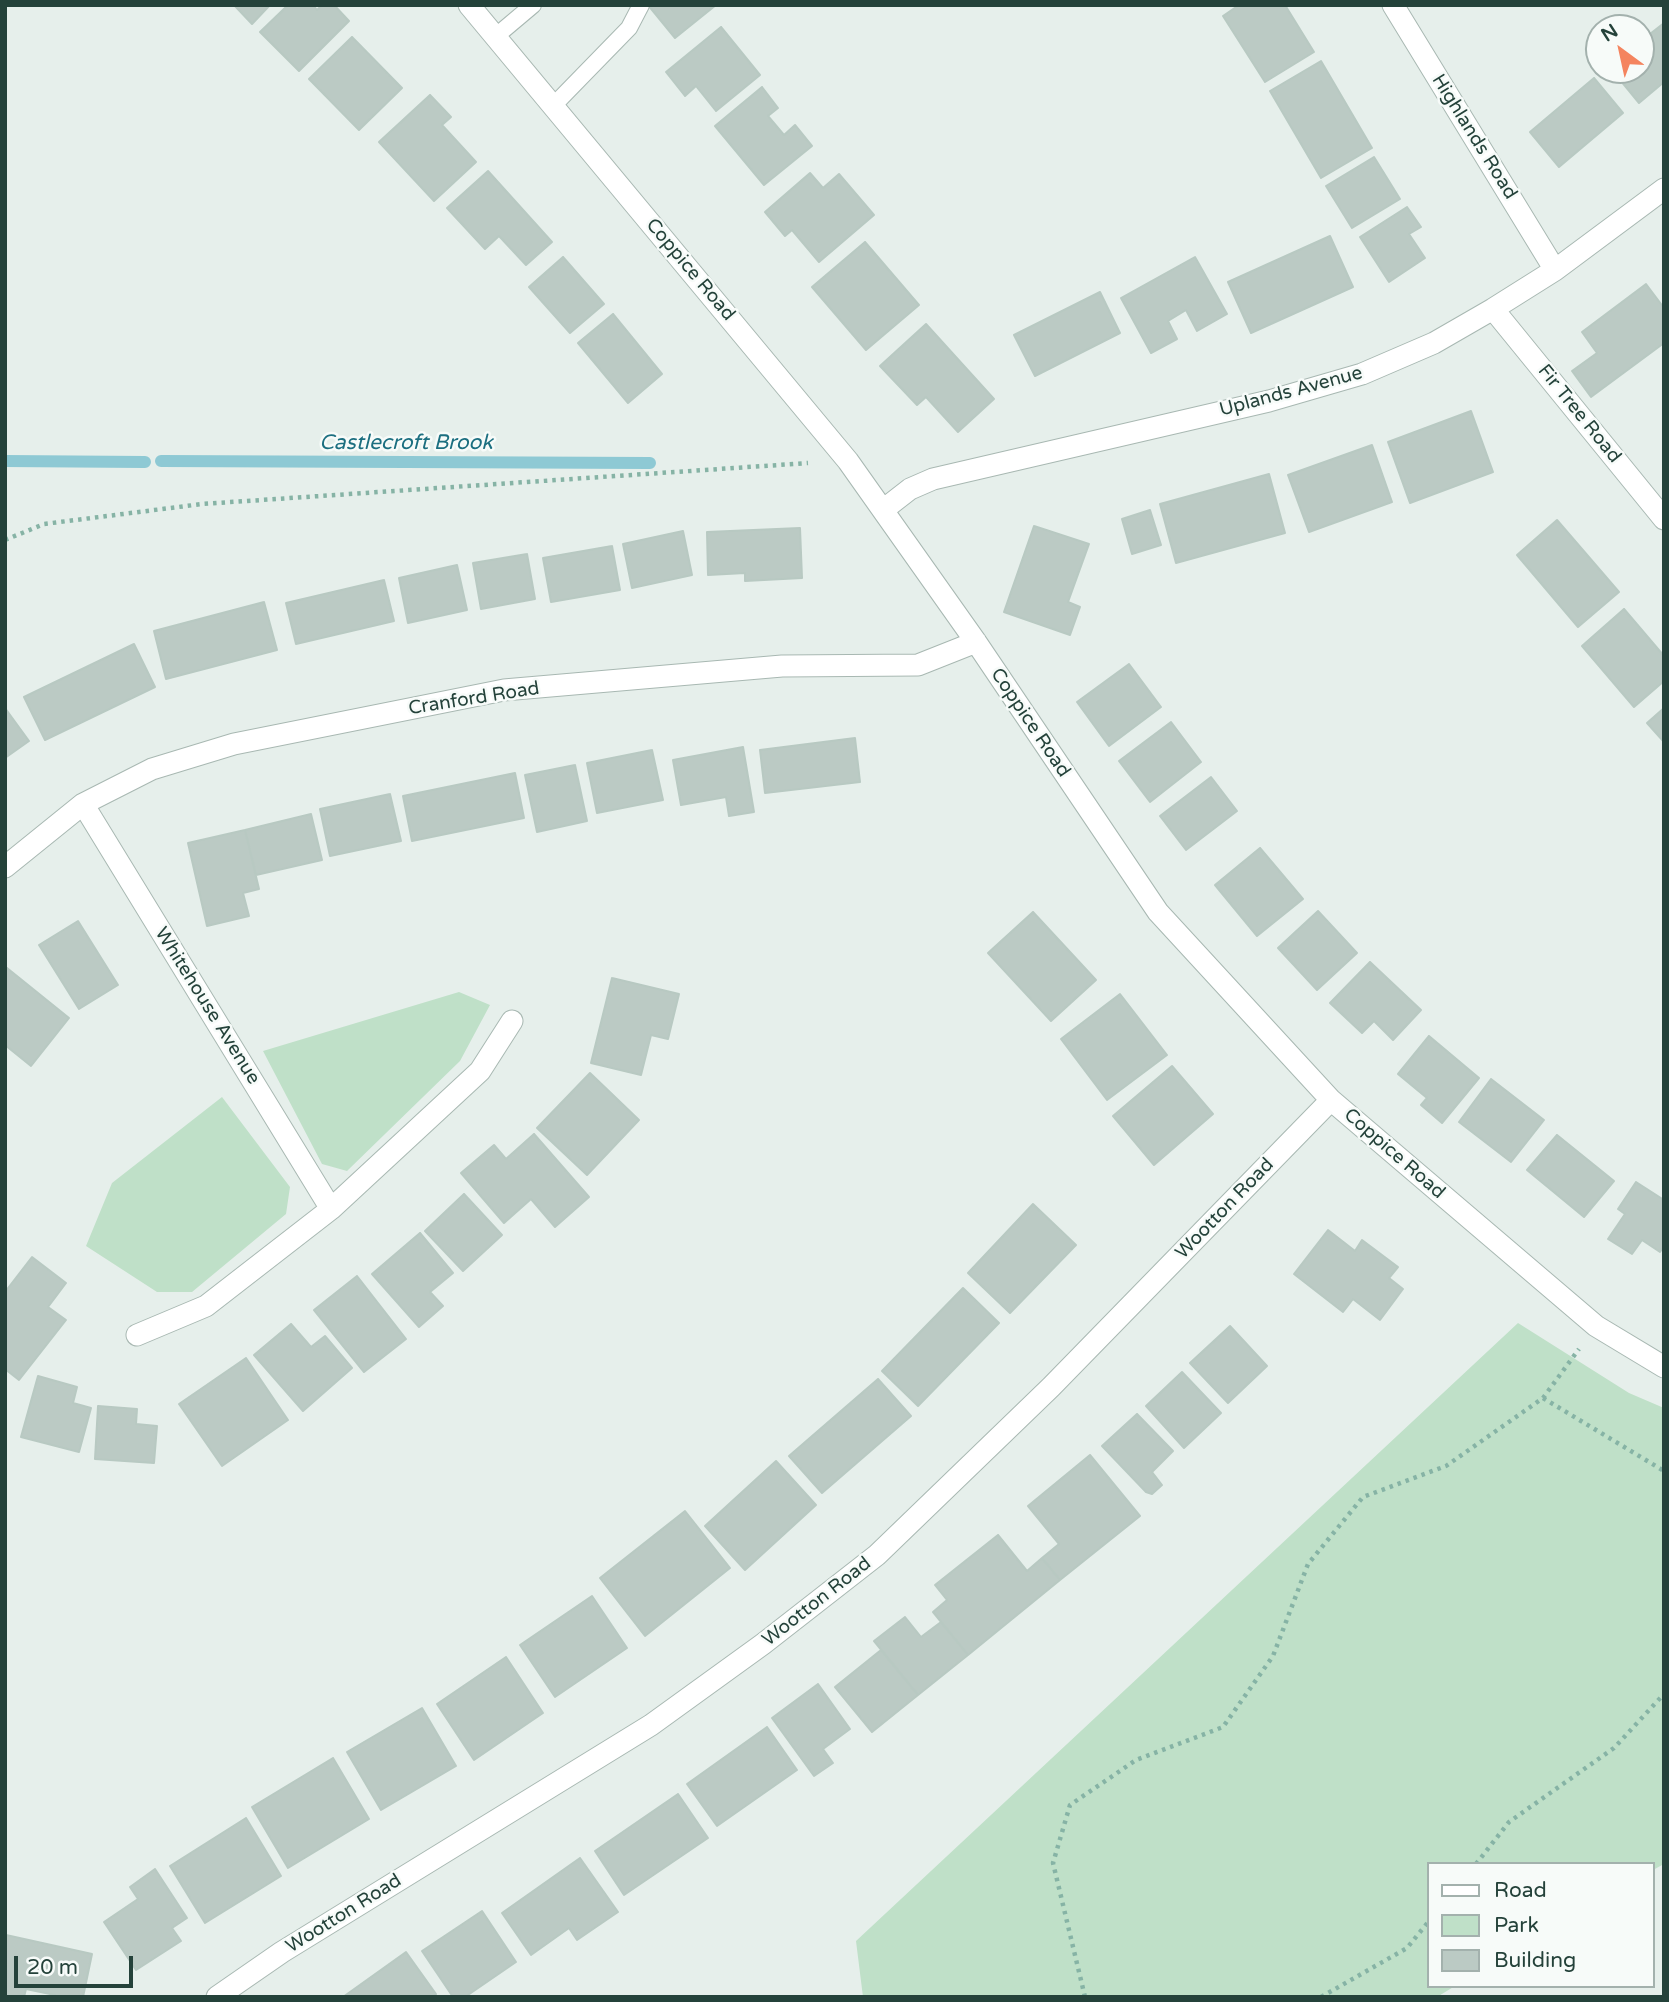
<!DOCTYPE html>
<style>
body{margin:0}
#map{position:relative;width:1669px;height:2002px;overflow:hidden;background:#e6efeb;font-family:"Varela Round",sans-serif}
canvas{display:block}
.frame{position:absolute;inset:0;border:7px solid #24423a;pointer-events:none}
.legend{position:absolute;left:1427px;top:1862px;width:228px;height:126px;box-sizing:border-box;background:#f7fbf9;border:2px solid #a3b1ad;margin:0;padding:9px 12px;list-style:none;font-size:21px;color:#24423a}
.legend li{display:flex;align-items:center;gap:14px;height:35px}
.legend b{width:35px;border:2px solid #a3b1ad}
.north{position:absolute;left:1585px;top:14px;width:70px;height:70px;box-sizing:border-box;background:#f7fbf9;border:2px solid #a3b1ad;border-radius:50%;rotate:327deg;font-size:19px;font-weight:700;line-height:28px;text-align:center;color:#24423a}
.north::after{content:'';display:block;margin:auto;width:24px;height:32px;background:#f4845f;clip-path:polygon(50% 0,100% 100%,50% 72%,0 100%)}
.scale{position:absolute;left:14px;top:1956px;width:119px;height:32px;box-sizing:border-box;border:4px solid #24423a;border-top:0;padding-left:9px;font-size:21px;line-height:24px;white-space:nowrap;color:#24423a;-webkit-text-stroke:5px #f7fbf9;paint-order:stroke}
</style>
<div id="map">
<canvas width="1669" height="2002"></canvas>
<div class="frame"></div>
<ul class="legend">
<li><b style="height:9px;background:#fff"></b>Road</li>
<li><b style="height:19px;background:#bfe0c8"></b>Park</li>
<li><b style="height:19px;background:#bbcac4"></b>Building</li>
</ul>
<div class="north">N</div>
<div class="scale">20 m</div>
</div>
<script>
const g = document.querySelector('canvas').getContext('2d');
g.lineJoin = 'round';
function fill(path, color) { g.fillStyle = color; g.fill(path, 'evenodd'); }
const poly = rows => new Path2D(rows.map(r => 'M' + r).join(''));
function strokePath(path, color, width, dash) { g.strokeStyle = color; g.lineWidth = width; g.lineCap = dash ? 'butt' : 'round'; g.setLineDash(dash || []); g.stroke(path); }
function write(font, color, halo, rows, align = 'center') {
  g.font = font + ' "Varela Round",sans-serif'; g.lineWidth = 5; g.setLineDash([]); g.textBaseline = 'middle'; g.strokeStyle = halo; g.fillStyle = color; for (const [text, x, y, turn = 0] of rows) {
    g.save(); g.translate(x, y); g.rotate((+turn || 0) * Math.PI / 180); g.textAlign = isNaN(turn) ? turn : align; if (halo) g.strokeText(text, 0, 0); g.fillText(text, 0, 0); g.restore();
  }
}
const green = poly([
 [459,992,490,1005,460,1061,347,1171,322,1164,263,1051],
 [222,1097,290,1187,286,1214,192,1292,157,1292,86,1246,112,1183],
 [1518,1323,1629,1393,1664,1408,1664,1864,1653,1870,1653,1864,1429,1864,1429,1986,1455,1986,1437,1997,863,1997,856,1941]
]);
const stream = poly([
 [5,461,145,462],
 [161,461,650,463]
]);
const building = poly([
 [234,5,270,5,252,24,234,5],
 [288,5,313,5,317,10,322,5,334,5,349,21,299,71,260,32,288,5],
 [648,5,716,5,675,38,648,5],
 [1239,5,1285,5,1314,52,1265,82,1223,16,1239,5],
 [1664,23,1664,82,1639,103,1612,70,1641,70,1641,41,1664,23],
 [721,27,760,75,716,111,696,86,685,96,666,72,721,27],
 [352,37,402,88,359,130,309,79,352,37],
 [1321,61,1372,148,1321,178,1270,91,1321,61],
 [1594,78,1623,113,1559,167,1530,132,1594,78],
 [762,87,778,108,768,116,784,135,795,125,812,146,764,185,715,126,762,87],
 [430,95,451,117,442,125,476,162,434,201,379,142,430,95],
 [1374,157,1400,199,1352,228,1326,186,1374,157],
 [488,171,552,242,526,265,499,236,485,249,447,208,488,171],
 [810,173,823,188,839,174,874,215,819,262,792,230,785,236,765,212,810,173],
 [1407,207,1421,227,1409,234,1425,258,1389,282,1360,237,1407,207],
 [1330,236,1353,287,1251,333,1228,282,1330,236],
 [865,242,919,305,866,350,812,287,865,242],
 [563,257,604,304,570,333,529,287,563,257],
 [1195,257,1227,314,1197,331,1186,310,1168,321,1177,339,1151,353,1121,298,1195,257],
 [1646,284,1664,308,1664,343,1591,397,1572,371,1597,353,1582,332,1646,284],
 [1100,292,1120,333,1035,376,1014,335,1100,292],
 [613,314,662,374,628,403,578,343,613,314],
 [926,324,994,399,958,432,926,397,917,405,880,366,926,324],
 [1471,411,1493,472,1410,503,1388,442,1471,411],
 [1372,445,1392,502,1309,532,1288,475,1372,445],
 [1269,474,1285,533,1176,563,1160,504,1269,474],
 [1150,510,1161,545,1132,554,1122,519,1150,510],
 [1557,520,1619,592,1578,627,1517,555,1557,520],
 [1034,526,1089,544,1068,602,1080,607,1070,635,1004,612,1034,526],
 [800,528,802,578,745,581,745,573,708,575,707,532,800,528],
 [683,531,692,575,632,588,623,544,683,531],
 [612,546,620,590,551,602,543,558,612,546],
 [527,554,535,599,481,609,473,563,527,554],
 [457,565,467,610,408,623,399,578,457,565],
 [384,580,394,621,296,644,286,603,384,580],
 [264,602,277,650,166,679,154,631,264,602],
 [1624,609,1664,656,1664,681,1634,707,1582,646,1624,609],
 [134,644,155,687,45,740,24,697,134,644],
 [1129,664,1161,707,1109,746,1077,702,1129,664],
 [5,708,29,741,5,758,5,708],
 [1664,708,1664,742,1647,723,1664,708],
 [1171,722,1201,762,1150,802,1119,761,1171,722],
 [855,738,860,782,765,793,760,750,855,738],
 [743,747,754,812,729,816,726,797,681,805,673,760,743,747],
 [652,750,663,800,597,813,587,763,652,750],
 [575,765,587,821,537,832,525,775,575,765],
 [515,773,524,818,412,841,403,796,515,773],
 [1211,777,1237,811,1186,850,1160,816,1211,777],
 [390,794,401,841,330,856,320,809,390,794],
 [311,814,322,860,256,875,245,830,311,814],
 [245,830,259,889,243,893,249,916,207,926,188,843,245,830],
 [1260,848,1303,899,1257,936,1215,885,1260,848],
 [1318,911,1357,953,1317,990,1278,948,1318,911],
 [1033,912,1096,980,1051,1021,988,953,1033,912],
 [78,921,118,985,79,1009,39,945,78,921],
 [1370,962,1421,1010,1393,1040,1374,1021,1362,1033,1330,1003,1370,962],
 [7,968,69,1018,31,1066,5,1045,5,971,7,968],
 [612,978,679,994,668,1039,651,1035,641,1075,591,1063,612,978],
 [1120,994,1167,1055,1107,1100,1061,1039,1120,994],
 [1429,1036,1479,1078,1442,1123,1421,1105,1427,1098,1398,1074,1429,1036],
 [1172,1066,1213,1114,1154,1165,1113,1116,1172,1066],
 [590,1073,639,1120,587,1175,537,1128,590,1073],
 [1491,1079,1544,1120,1511,1162,1459,1122,1491,1079],
 [534,1134,589,1197,555,1227,531,1199,504,1223,461,1173,494,1145,506,1159,534,1134],
 [1557,1135,1614,1181,1584,1217,1527,1170,1557,1135],
 [1636,1182,1664,1200,1664,1246,1660,1252,1642,1240,1632,1254,1608,1239,1625,1214,1618,1209,1636,1182],
 [464,1194,502,1235,463,1271,425,1231,464,1194],
 [1033,1204,1076,1245,1010,1313,968,1273,1033,1204],
 [1328,1230,1355,1251,1362,1240,1398,1267,1389,1278,1403,1289,1380,1320,1353,1299,1343,1312,1294,1274,1328,1230],
 [420,1233,453,1273,430,1292,443,1306,419,1327,372,1274,420,1233],
 [32,1257,66,1283,48,1307,66,1320,19,1380,5,1369,5,1292,32,1257],
 [357,1276,406,1339,364,1372,314,1310,357,1276],
 [963,1288,999,1323,918,1406,882,1371,963,1288],
 [291,1324,311,1347,325,1336,352,1368,303,1411,254,1355,291,1324],
 [1230,1326,1267,1366,1228,1403,1190,1363,1230,1326],
 [246,1358,288,1420,222,1466,179,1404,246,1358],
 [1182,1372,1221,1413,1184,1448,1146,1406,1182,1372],
 [38,1376,77,1387,73,1403,91,1408,79,1452,21,1437,38,1376],
 [878,1379,911,1416,822,1493,789,1456,878,1379],
 [98,1406,137,1409,136,1424,157,1426,154,1463,95,1459,98,1406],
 [1137,1414,1173,1451,1152,1472,1162,1485,1152,1494,1146,1492,1102,1446,1137,1414],
 [1090,1455,1140,1516,1060,1580,1042,1558,1059,1544,1028,1506,1090,1455],
 [776,1461,816,1505,745,1570,705,1526,776,1461],
 [685,1511,730,1568,645,1636,600,1578,685,1511],
 [998,1535,1027,1571,1042,1558,1060,1580,968,1655,933,1612,947,1600,935,1585,998,1535],
 [592,1596,627,1648,555,1697,520,1645,592,1596],
 [905,1617,921,1637,941,1622,968,1655,918,1695,874,1641,905,1617],
 [881,1650,918,1695,872,1732,835,1687,881,1650],
 [506,1657,543,1713,474,1760,437,1704,506,1657],
 [818,1684,850,1729,823,1749,833,1763,814,1776,772,1718,818,1684],
 [422,1708,456,1766,381,1810,347,1752,422,1708],
 [767,1727,797,1770,717,1826,687,1784,767,1727],
 [333,1758,369,1819,288,1868,252,1807,333,1758],
 [678,1794,708,1838,624,1895,595,1851,678,1794],
 [246,1818,281,1876,205,1923,170,1866,246,1818],
 [580,1858,618,1912,577,1940,569,1928,531,1955,502,1913,580,1858],
 [155,1869,187,1918,172,1928,181,1941,136,1970,104,1922,138,1899,130,1887,155,1869],
 [482,1911,516,1962,465,1997,453,1997,422,1951,482,1911],
 [6,1935,92,1954,83,1997,54,1997,55,1995,26,1989,24,1997,5,1996,6,1935],
 [406,1952,436,1994,433,1997,343,1997,406,1952]
]);
const path = poly([
 [5,540,44,524,202,504,808,463],
 [1543,1398,1664,1471],
 [1476,1864,1509,1822,1614,1748,1664,1694],
 [1085,1997,1053,1863,1070,1805,1136,1760,1223,1727,1273,1656,1308,1564,1363,1497,1446,1466,1543,1398,1579,1349],
 [1321,1997,1407,1948,1429,1921]
]);
const service = poly([
 [495,37,533,5],
 [553,106,629,28,641,5]
]);
const minor = poly([
 [469,5,848,461,976,642,1158,912,1331,1100,1596,1326,1664,1367],
 [1393,5,1555,270],
 [1493,309,1664,519],
 [883,510,910,489,933,479,1269,401,1362,374,1434,343,1493,309,1555,270,1664,189],
 [83,804,331,1209],
 [5,867,83,804,152,769,234,744,504,690,782,666,918,665,976,642],
 [137,1335,206,1306,331,1209,480,1071,512,1021],
 [217,1997,282,1952,651,1725,763,1644,877,1555,1051,1387,1331,1100]
]);
const streetNames = [
 ["Highlands Road",1474,137,58],
 ["Coppice Road",690,270,50],
 ["Uplands Avenue",1291,392,-15],
 ["Fir Tree Road",1579,414,51],
 ["Cranford Road",474,699,-9],
 ["Coppice Road",1030,723,56],
 ["Whitehouse Avenue",207,1006,58],
 ["Coppice Road",1394,1154,41],
 ["Wootton Road",1225,1209,-46],
 ["Wootton Road",817,1602,-38],
 ["Wootton Road",344,1914,-32]
];
const waterNames = [
 ["Castlecroft Brook",406,443]
];
fill(green, '#bfe0c8');
strokePath(stream, '#8ec9d4', 12);
fill(building, '#bbcac4');
strokePath(building, '#b8c9c2', 2);
strokePath(service, '#a8b8b2', 18);
strokePath(minor, '#a8b8b2', 23);
strokePath(path, '#86b3a5', 4.5, [3.5, 5]);
strokePath(service, '#fff', 16);
strokePath(minor, '#fff', 21);
write('19px', '#24423a', '#f7fbf9', streetNames);
write('italic 21px', '#1c6f80', '#f7fbf9', waterNames);
</script>
